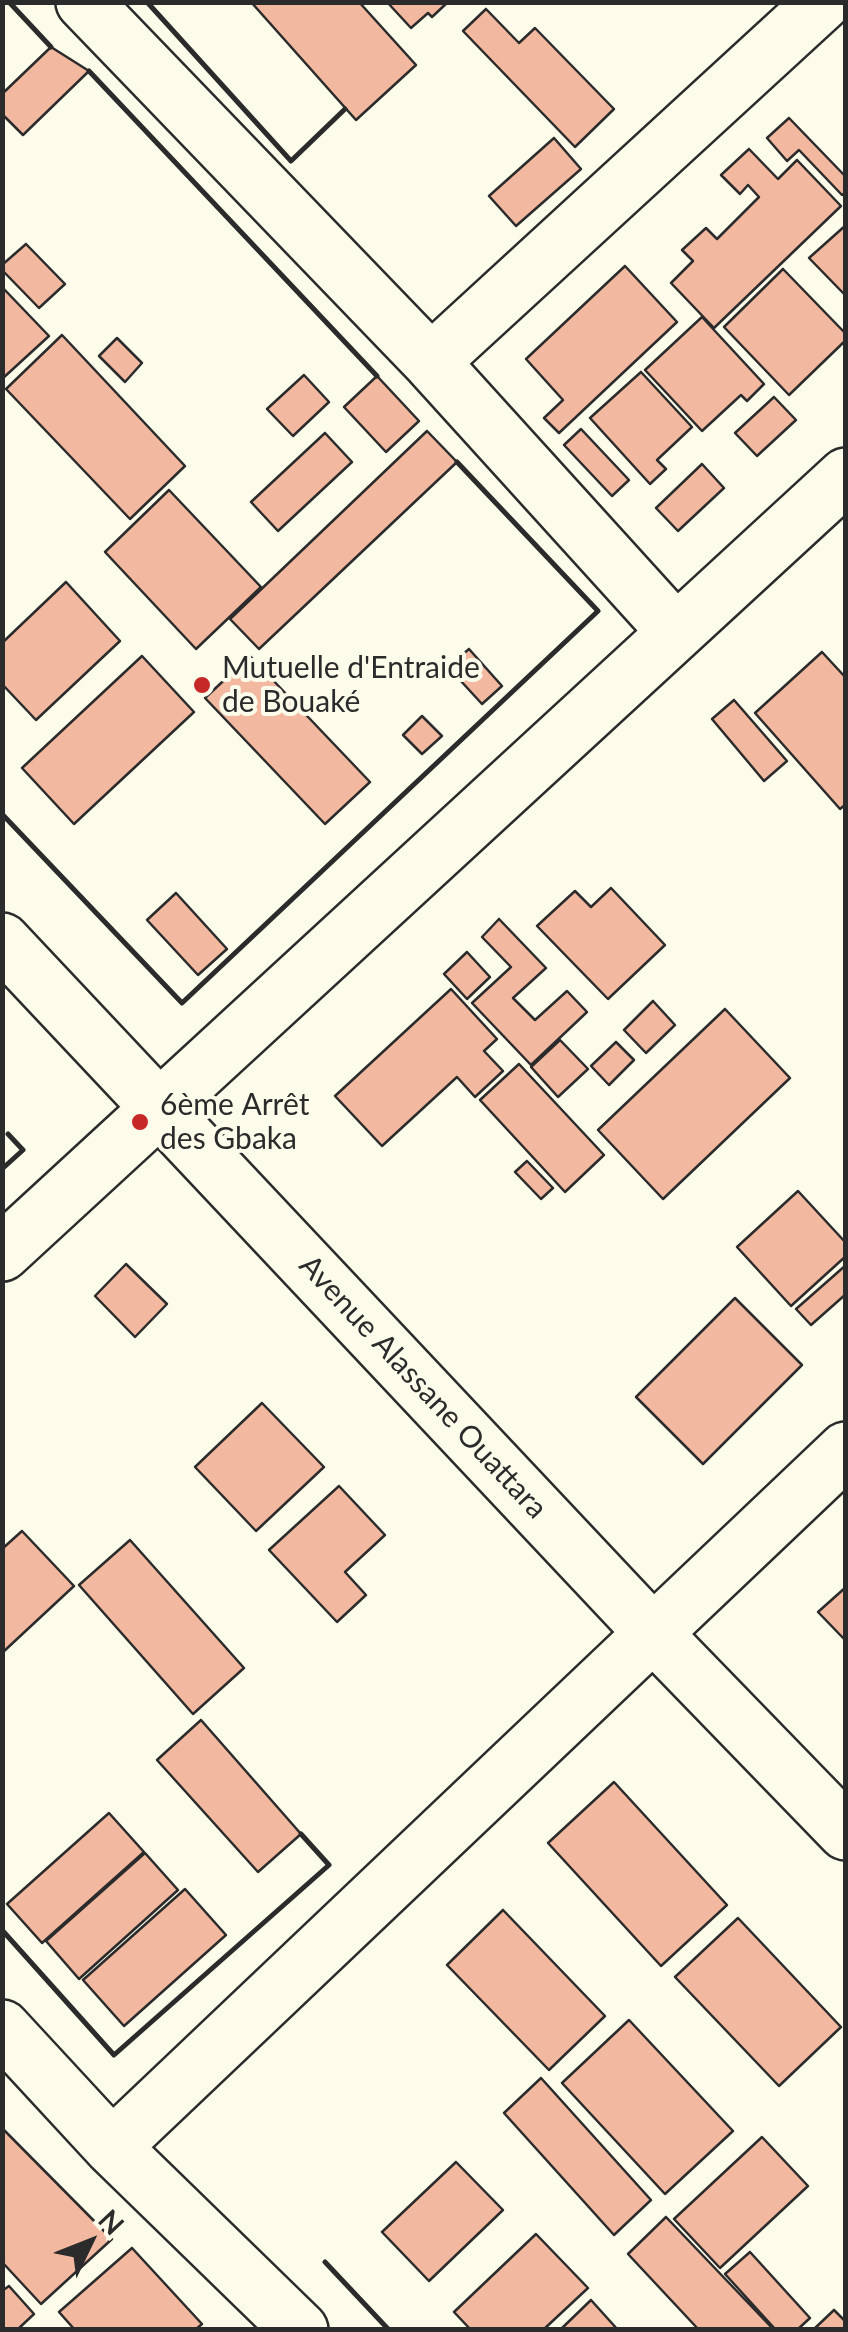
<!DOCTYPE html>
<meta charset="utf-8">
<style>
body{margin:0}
#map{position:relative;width:848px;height:2332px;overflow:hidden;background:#fdfbea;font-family:Lato,sans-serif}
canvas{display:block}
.frame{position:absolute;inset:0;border:5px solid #2b2b2b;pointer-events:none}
.north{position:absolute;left:40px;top:2192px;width:100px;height:100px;-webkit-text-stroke:8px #fdfbea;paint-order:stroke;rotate:47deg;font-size:28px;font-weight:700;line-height:40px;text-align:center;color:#2b2b2b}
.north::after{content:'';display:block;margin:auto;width:35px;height:45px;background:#2b2b2b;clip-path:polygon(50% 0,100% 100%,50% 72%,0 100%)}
</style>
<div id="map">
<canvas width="848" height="2332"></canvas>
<div class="frame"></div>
<div class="north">N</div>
</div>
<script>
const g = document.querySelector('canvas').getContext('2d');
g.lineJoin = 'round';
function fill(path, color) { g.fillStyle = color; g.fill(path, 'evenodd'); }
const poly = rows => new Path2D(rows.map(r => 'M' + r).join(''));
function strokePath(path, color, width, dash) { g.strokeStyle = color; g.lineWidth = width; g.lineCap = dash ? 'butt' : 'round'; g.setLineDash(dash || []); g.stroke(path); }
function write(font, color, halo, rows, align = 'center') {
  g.font = font + ' Lato,sans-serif'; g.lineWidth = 8; g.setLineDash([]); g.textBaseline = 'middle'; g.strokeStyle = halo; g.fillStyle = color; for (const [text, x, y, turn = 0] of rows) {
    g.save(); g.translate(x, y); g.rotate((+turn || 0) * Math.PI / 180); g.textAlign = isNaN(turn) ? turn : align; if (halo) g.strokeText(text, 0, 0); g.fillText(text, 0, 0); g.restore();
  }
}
const building = poly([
 [251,2,359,2,416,65,356,120,251,2],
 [387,2,448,2,432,17,428,13,411,28,387,2],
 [486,9,519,43,535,28,614,109,575,147,463,31,486,9],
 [51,47,89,71,23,135,2,114,2,94,51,47],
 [789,118,846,177,846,192,842,195,799,150,787,161,767,138,789,118],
 [554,138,581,169,516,226,489,196,554,138],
 [749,149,778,179,797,160,841,206,714,328,671,283,693,261,682,250,706,228,717,239,759,197,748,185,740,194,721,175,749,149],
 [846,225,846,296,809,258,846,225],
 [26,244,65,284,39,308,2,270,2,265,26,244],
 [625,266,677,322,559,433,544,418,563,400,526,359,625,266],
 [783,269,846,334,846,340,789,395,724,327,783,269],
 [2,287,49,336,2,379,2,287],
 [702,317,764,384,747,401,741,395,702,431,645,370,702,317],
 [62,335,185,466,130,519,6,389,62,335],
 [117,338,142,363,125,382,99,356,117,338],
 [641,372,692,427,657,460,666,469,650,484,590,418,641,372],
 [304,375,329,402,293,436,267,409,304,375],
 [377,376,419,421,386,452,344,407,377,376],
 [774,397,796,420,757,456,735,433,774,397],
 [581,429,629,480,612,496,564,445,581,429],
 [427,431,457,462,259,649,230,619,427,431],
 [325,433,352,462,278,531,251,502,325,433],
 [702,464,724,488,678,531,656,508,702,464],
 [169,490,261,587,196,649,105,552,169,490],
 [66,582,120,641,36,720,2,684,2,643,66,582],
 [469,649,502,686,482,704,448,667,469,649],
 [822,652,846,678,846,804,840,809,755,713,822,652],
 [142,656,194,712,74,824,22,768,142,656],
 [250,656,370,782,325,824,205,698,250,656],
 [734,700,787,761,764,781,712,719,734,700],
 [422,716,442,736,422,754,403,735,422,716],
 [611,888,665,945,608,999,537,926,575,891,591,907,611,888],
 [176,893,227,949,198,975,147,920,176,893],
 [499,919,546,968,513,998,535,1020,567,991,587,1012,531,1065,472,1003,511,967,482,937,499,919],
 [467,952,490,977,467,999,444,974,467,952],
 [451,989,497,1039,484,1051,503,1071,475,1097,457,1077,382,1146,335,1096,451,989],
 [653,1001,675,1025,646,1053,624,1030,653,1001],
 [725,1009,790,1078,663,1199,598,1130,725,1009],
 [560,1040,588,1069,558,1097,531,1067,560,1040],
 [616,1042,634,1060,609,1085,591,1066,616,1042],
 [519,1064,604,1155,565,1192,480,1100,519,1064],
 [527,1161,553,1188,541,1199,515,1172,527,1161],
 [798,1191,846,1243,846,1256,791,1306,737,1247,798,1191],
 [126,1264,167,1304,135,1337,95,1296,126,1264],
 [846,1265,846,1294,811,1325,796,1309,846,1265],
 [735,1298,802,1365,703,1464,636,1397,735,1298],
 [262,1403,324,1467,256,1531,195,1467,262,1403],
 [339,1486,385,1535,345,1572,366,1595,337,1622,269,1550,339,1486],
 [22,1531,74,1586,2,1653,2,1549,22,1531],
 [130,1540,244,1668,193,1714,79,1585,130,1540],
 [846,1587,846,1641,818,1612,846,1587],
 [201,1720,301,1834,258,1872,157,1760,201,1720],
 [614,1782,727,1905,661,1966,548,1843,614,1782],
 [109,1813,144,1852,42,1943,7,1904,109,1813],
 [145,1853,178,1890,79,1979,46,1941,145,1853],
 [185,1889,226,1935,124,2026,83,1980,185,1889],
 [503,1910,605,2016,549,2070,447,1965,503,1910],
 [738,1918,841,2027,779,2086,675,1977,738,1918],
 [629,2020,733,2131,665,2194,562,2083,629,2020],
 [541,2078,651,2200,614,2235,504,2113,541,2078],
 [2,2128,112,2239,41,2304,2,2262,2,2128],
 [762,2137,808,2186,720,2268,674,2219,762,2137],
 [456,2162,503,2210,429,2281,382,2232,456,2162],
 [666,2217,774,2330,699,2330,628,2254,666,2217],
 [536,2234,588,2288,543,2330,471,2330,454,2312,536,2234],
 [132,2248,202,2324,195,2330,75,2330,59,2312,132,2248],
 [750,2252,810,2318,797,2330,776,2330,725,2274,750,2252],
 [9,2286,34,2314,17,2330,2,2330,2,2291,9,2286],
 [591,2300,618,2330,560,2330,591,2300],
 [834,2310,846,2322,846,2330,813,2330,834,2310]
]);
const minor = poly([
 [84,2,431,362,675,631],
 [431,362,823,2],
 [2,941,652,1632,846,1832],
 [2,1253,846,476],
 [2,2028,112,2147,300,2330],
 [112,2147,846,1450]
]);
const wall = poly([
 [9,2,51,47],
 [147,2,291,161,345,109],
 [89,71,377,376],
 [2,814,182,1003,598,611,457,462],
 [2,1169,23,1150,8,1134],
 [2,1930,114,2055,329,1865,301,1834],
 [325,2262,389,2330]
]);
const markers = [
 [202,685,10,"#c62828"],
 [140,1122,10,"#c62828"]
];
const poiNames = [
 ["Mutuelle d'Entraide",222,668],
 ["de Bouaké",222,702],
 ["6ème Arrêt",160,1105],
 ["des Gbaka",160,1139]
];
const streetNames = [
 ["Avenue Alassane Ouattara",423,1387,47]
];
fill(building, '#f2b8a0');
strokePath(building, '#2b2b2b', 2.5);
strokePath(minor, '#2b2b2b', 60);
strokePath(minor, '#fdfbea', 55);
strokePath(wall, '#2b2b2b', 5);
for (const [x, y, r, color] of markers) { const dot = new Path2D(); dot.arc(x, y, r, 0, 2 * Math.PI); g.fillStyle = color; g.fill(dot); strokePath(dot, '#fdfbea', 4); }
write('30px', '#2b2b2b', '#fdfbea', poiNames, 'left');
write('30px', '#2b2b2b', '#fdfbea', streetNames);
</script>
